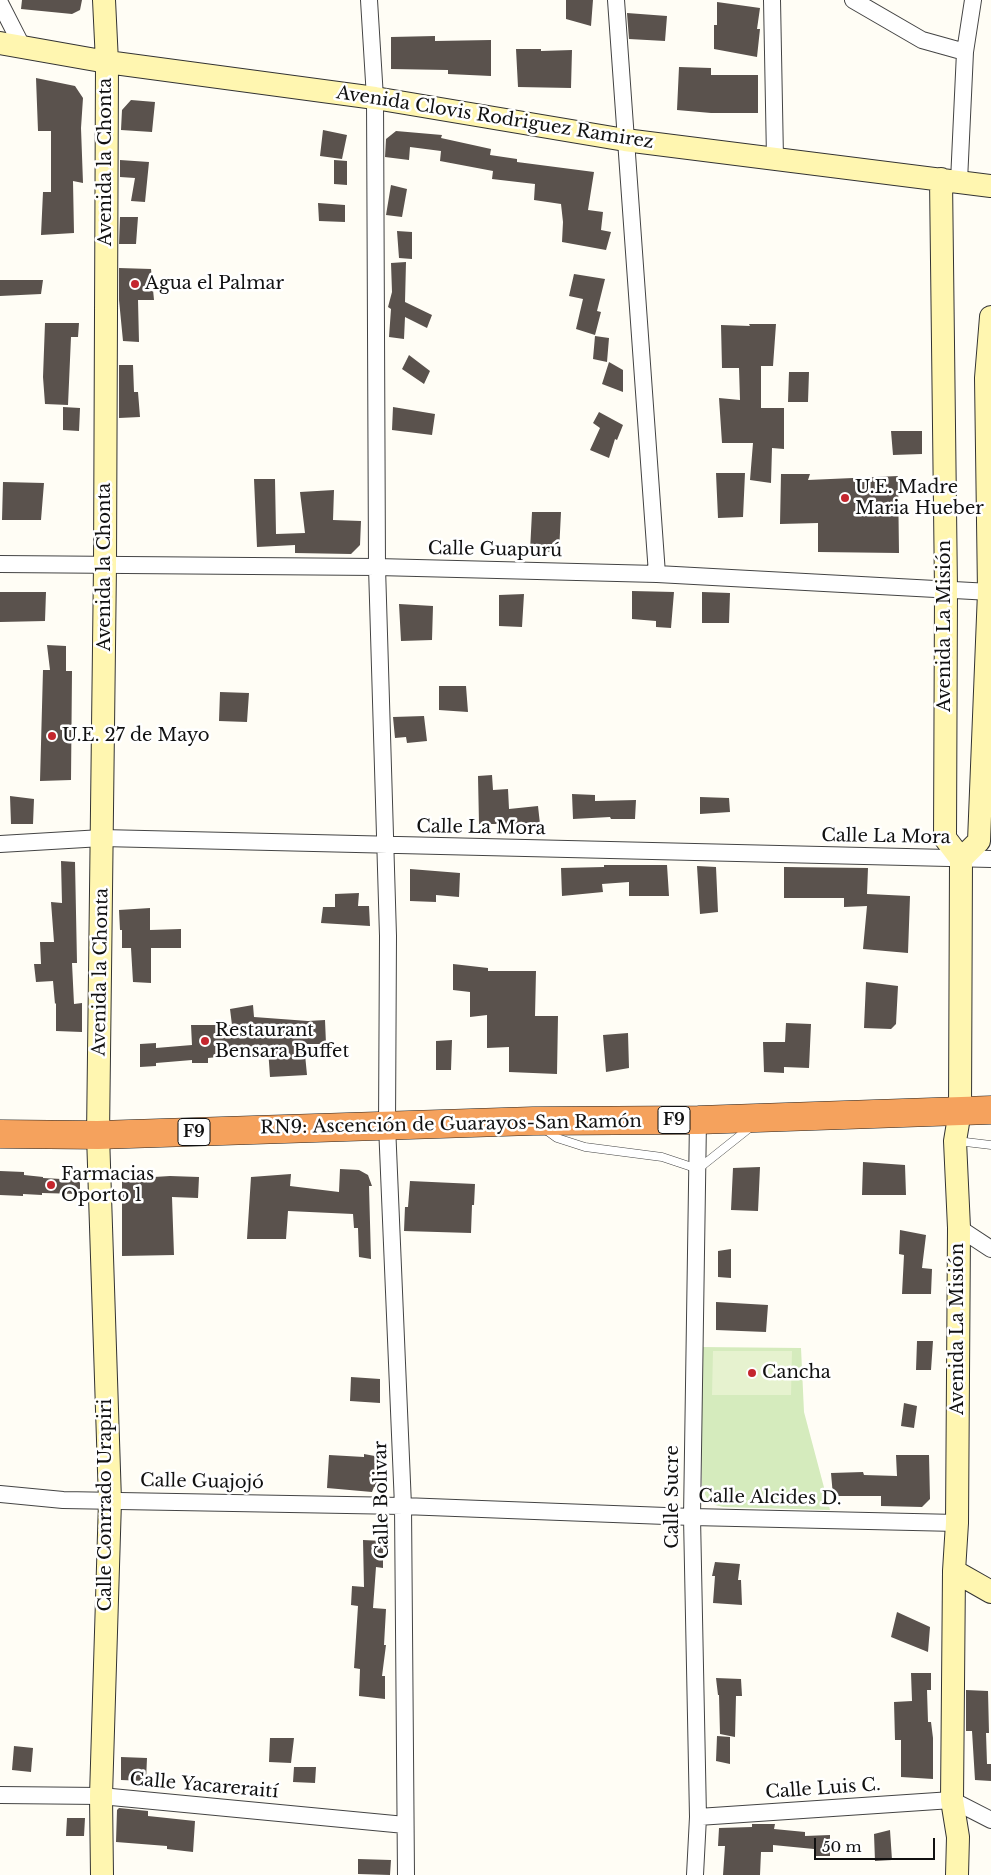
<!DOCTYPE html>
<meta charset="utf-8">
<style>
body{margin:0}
#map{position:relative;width:991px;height:1875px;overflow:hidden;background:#fffdf5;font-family:"Libre Baskerville",serif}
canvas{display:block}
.scale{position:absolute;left:814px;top:1838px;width:121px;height:22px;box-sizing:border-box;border:2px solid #111;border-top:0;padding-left:6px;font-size:15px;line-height:18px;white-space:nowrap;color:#111;-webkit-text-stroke:4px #fff;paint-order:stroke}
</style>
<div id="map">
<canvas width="991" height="1875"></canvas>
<div class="scale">50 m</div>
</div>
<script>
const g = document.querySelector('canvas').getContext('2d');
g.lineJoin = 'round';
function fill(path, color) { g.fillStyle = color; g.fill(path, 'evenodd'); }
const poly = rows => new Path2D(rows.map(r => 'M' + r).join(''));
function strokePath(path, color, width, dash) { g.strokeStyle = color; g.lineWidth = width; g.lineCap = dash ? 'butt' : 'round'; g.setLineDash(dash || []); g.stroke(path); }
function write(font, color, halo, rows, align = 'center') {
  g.font = font + ' "Libre Baskerville",serif'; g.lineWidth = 5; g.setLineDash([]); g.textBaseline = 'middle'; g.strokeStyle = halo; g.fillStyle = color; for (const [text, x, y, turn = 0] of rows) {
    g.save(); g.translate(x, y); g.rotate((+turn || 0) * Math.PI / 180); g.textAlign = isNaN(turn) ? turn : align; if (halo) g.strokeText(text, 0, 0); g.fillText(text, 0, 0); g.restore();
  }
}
const green = poly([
 [701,1347,801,1348,804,1412,830,1510,723,1507,715,1505,708,1500,702,1489]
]);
const pitch = poly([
 [713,1351,792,1351,791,1395,712,1395]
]);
const building = poly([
 [22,0,82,0,80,10,72,14,21,9],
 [566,0,593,0,591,26,566,19],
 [717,2,760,8,757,29,760,29,757,57,714,49,714,25,717,25],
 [627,13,667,16,665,41,629,39],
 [435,36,435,41,491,40,491,76,448,74,448,70,391,69,391,37],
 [516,49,541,49,541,51,572,50,571,88,518,87],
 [679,67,711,68,711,75,758,75,758,113,711,113,677,110],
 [36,78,75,86,83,98,81,128,83,183,73,181,74,233,41,235,43,192,51,192,51,131,38,131],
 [131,100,155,102,152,132,121,130,122,110],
 [323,130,347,135,342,159,320,156],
 [396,131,442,135,441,138,491,149,490,155,517,159,517,162,594,172,588,210,603,212,601,230,611,232,606,250,562,242,563,222,561,204,534,200,535,184,492,179,493,171,440,161,441,151,410,147,409,160,385,157,386,139],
 [120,160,149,162,145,202,131,201,135,178,120,177],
 [334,160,347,161,347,185,334,184],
 [391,185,407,189,402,217,386,215],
 [318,203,345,205,345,222,319,221],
 [120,217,138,217,136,244,119,244],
 [397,231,412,232,412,259,399,258],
 [406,262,405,302,432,315,427,328,405,317,404,339,389,337,391,309,388,307,392,292,391,263],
 [119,268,151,269,154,300,138,300,139,342,123,341,119,300],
 [574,274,605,279,597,311,601,312,595,335,576,329,583,299,569,296],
 [0,280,43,280,41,294,0,296],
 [45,323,79,323,78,337,71,337,68,405,45,404,43,377],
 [749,324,776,324,773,366,761,366,761,408,784,408,784,449,772,448,771,483,750,480,753,443,722,443,719,398,740,400,739,368,722,368,721,325,750,326],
 [595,336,609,338,607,362,593,359],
 [409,355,430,371,424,384,402,369],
 [609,362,623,370,623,392,602,384],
 [119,365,133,365,134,392,138,392,140,417,119,418],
 [789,372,809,372,808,402,788,402],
 [63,407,80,408,79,431,63,430],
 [393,407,435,414,432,435,392,430],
 [599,412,623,425,617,440,615,439,609,458,590,450,600,428,593,423],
 [891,431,922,431,922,454,893,455],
 [716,473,745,473,743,517,718,518],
 [781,474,810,474,808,480,898,476,899,553,818,552,818,523,780,524],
 [254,479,275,479,276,534,305,533,300,492,334,490,333,520,361,521,360,545,351,554,295,553,295,545,257,547],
 [3,482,44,483,41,520,2,520],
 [532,512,561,512,559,552,530,551],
 [632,591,674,592,671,628,656,627,656,621,632,619],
 [0,592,46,592,45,621,0,622],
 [702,592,730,593,729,623,702,623],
 [524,594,522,627,499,626,499,595],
 [399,604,433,606,432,640,401,641],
 [47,645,66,646,66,671,72,671,71,780,40,781,43,670,50,670],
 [439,686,466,686,468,712,439,710],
 [220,692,249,693,247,722,219,721],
 [424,716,427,741,407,743,406,737,395,738,393,717],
 [492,775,493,790,508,789,509,809,538,806,540,824,479,824,478,776],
 [572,794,595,795,595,801,636,800,635,819,611,819,610,817,573,819],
 [10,796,34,799,33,824,11,824],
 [700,797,729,798,730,812,700,814],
 [61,861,75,862,77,963,72,963,74,1004,82,1003,82,1032,56,1031,56,1003,55,1004,53,981,36,982,34,964,41,964,40,942,54,942,51,902,62,903],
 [604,865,667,865,669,896,629,896,629,882,602,884,603,892,562,896,561,868,604,867],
 [697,866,716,867,718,912,700,914],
 [784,867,868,868,867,894,910,896,908,953,863,949,867,906,844,907,844,898,784,898],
 [410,869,460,873,459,897,436,895,436,902,410,901],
 [359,893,358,906,369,906,370,926,321,923,323,907,335,907,335,894],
 [150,908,150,930,181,929,181,948,151,948,151,983,133,982,131,948,122,948,122,930,120,930,119,910],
 [453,964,488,968,488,971,536,971,535,1016,558,1016,557,1074,509,1072,509,1047,487,1048,487,1015,470,1017,470,992,453,990],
 [866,982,898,986,896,1024,891,1029,864,1028],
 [253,1005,254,1017,308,1021,325,1020,326,1044,304,1044,307,1075,270,1077,268,1048,218,1051,218,1057,208,1058,208,1063,192,1063,192,1060,156,1063,156,1066,140,1067,140,1044,156,1043,156,1048,192,1045,191,1025,232,1025,230,1009],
 [786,1023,811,1024,809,1068,784,1067,784,1073,764,1072,763,1042,785,1042],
 [628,1033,629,1068,606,1072,603,1035],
 [452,1040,451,1070,436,1070,436,1041],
 [863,1162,905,1165,906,1195,862,1195],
 [760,1167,758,1211,731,1210,733,1168],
 [340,1169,359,1170,368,1175,372,1186,369,1186,371,1259,359,1257,358,1228,354,1228,353,1214,288,1211,286,1239,247,1239,251,1177,291,1174,290,1186,339,1192],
 [0,1171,24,1172,24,1175,43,1177,43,1178,80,1180,80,1194,42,1193,42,1195,23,1194,23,1196,0,1195],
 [170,1176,199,1177,198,1198,172,1197,174,1255,122,1256,122,1179],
 [410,1181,475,1184,474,1205,472,1205,471,1233,404,1231,405,1207,408,1207],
 [900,1230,926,1235,922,1268,932,1269,931,1294,902,1294,904,1255,899,1254],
 [731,1249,731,1278,718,1277,718,1251],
 [716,1302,768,1305,766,1332,716,1330],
 [917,1341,933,1341,931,1370,916,1370],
 [351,1377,380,1379,380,1403,350,1401],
 [904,1403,917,1406,914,1428,901,1426],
 [364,1454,380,1457,378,1486,374,1487,372,1492,327,1488,329,1455,364,1457],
 [896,1455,929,1455,930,1499,922,1507,881,1506,881,1496,833,1496,831,1473,863,1472,864,1475,897,1476],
 [363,1540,383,1541,383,1568,376,1567,373,1608,386,1609,384,1645,386,1645,382,1676,385,1676,385,1699,359,1696,360,1669,354,1668,358,1606,351,1605,352,1586,364,1587],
 [715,1562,740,1564,738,1580,741,1580,742,1605,713,1603,715,1576,712,1576],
 [897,1612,930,1627,928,1652,891,1637],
 [911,1673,931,1673,931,1690,927,1690,928,1722,931,1722,933,1738,933,1779,901,1777,901,1740,895,1740,894,1702,912,1701],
 [716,1678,741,1679,742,1696,736,1696,735,1737,720,1734,719,1695,718,1695],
 [966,1690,988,1691,989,1733,986,1733,987,1764,991,1764,991,1781,975,1780,972,1731,966,1731],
 [717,1736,730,1737,730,1764,716,1761],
 [270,1738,294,1738,291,1763,269,1762],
 [14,1746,33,1748,31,1772,12,1770],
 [121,1757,147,1758,146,1781,121,1780],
 [294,1767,316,1767,315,1783,293,1782],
 [119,1808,148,1811,148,1816,195,1821,193,1852,167,1849,167,1846,116,1842,117,1810],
 [67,1818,85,1818,84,1836,66,1836],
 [752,1824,775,1824,774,1829,805,1832,805,1836,830,1835,830,1856,814,1856,814,1849,773,1845,773,1852,761,1852,760,1875,723,1875,725,1846,718,1846,719,1828,752,1827],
 [890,1830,892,1860,875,1861,874,1834],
 [358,1859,391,1860,390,1875,358,1874]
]);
const lane = poly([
 [546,1130,557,1138,585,1147,662,1157,698,1169,752,1126],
 [957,1141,991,1145]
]);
const street = poly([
 [369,0,375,98,377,567,388,936,387,1125,403,1506,406,1875],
 [616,0,657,574],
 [772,0,775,158],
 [853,0,922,40,965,52],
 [0,3,23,48],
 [959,181,965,52,973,0],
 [0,564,377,567,657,574,991,592],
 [0,844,102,838,991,859],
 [959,1228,991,1249],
 [0,1494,63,1500,403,1506,692,1517,957,1523],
 [0,1795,101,1796,405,1825],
 [698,1817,952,1800,991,1820],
 [695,1875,698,1817,692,1517,698,1120]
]);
const secondary = poly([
 [0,43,107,62,375,98,625,140,991,186],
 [941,179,946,590,945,838,961,859,960,1111,955,1141,959,1228,957,1523,954,1571,952,1800,958,1837,957,1875],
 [961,859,979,841,989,592,986,378,991,317],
 [954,1571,991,1592],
 [102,1875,101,1796,110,1501,98,1135,105,565,107,62,104,0]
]);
const highway = poly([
 [0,1134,98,1135,533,1121,698,1120,991,1110]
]);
const markers = [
 [135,284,5,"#c4262e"],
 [845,498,5,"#c4262e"],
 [52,736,5,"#c4262e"],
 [205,1041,5,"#c4262e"],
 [51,1185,5,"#c4262e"],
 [752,1373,5,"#c4262e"]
];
const shields = [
 [674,1120,32],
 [194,1132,32]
];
const shieldNames = [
 ["F9",674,1120],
 ["F9",194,1132]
];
const streetNames = [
 ["Avenida Clovis Rodriguez Ramirez",495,118,9],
 ["Avenida la Chonta",106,162,-90],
 ["Calle Guapurú",495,550,1],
 ["Avenida la Chonta",105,567,-90],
 ["Avenida La Misión",945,626,-90],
 ["Calle La Mora",481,828,1],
 ["Calle La Mora",886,837,1],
 ["Avenida la Chonta",101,972,-89],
 ["RN9: Ascención de Guarayos-San Ramón",451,1125,-1],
 ["Avenida La Misión",958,1329,-90],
 ["Calle Guajojó",202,1482,1],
 ["Calle Sucre",673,1497,-90],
 ["Calle Alcides D.",770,1498,1],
 ["Calle Bolivar",382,1500,-91],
 ["Calle Conrrado Urapiri",106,1505,-90],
 ["Calle Yacareraití",204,1786,5],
 ["Calle Luis C.",823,1789,-4]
];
const poiNames = [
 ["Agua el Palmar",145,284],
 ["U.E. Madre",855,488],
 ["Maria Hueber",855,509],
 ["U.E. 27 de Mayo",62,736],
 ["Restaurant",215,1031],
 ["Bensara Buffet",215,1052],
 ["Farmacias",61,1175],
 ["Oporto 1",61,1196],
 ["Cancha",762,1373]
];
fill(green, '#d5ebbd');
fill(pitch, '#e6f2cf');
fill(building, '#5a524d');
strokePath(lane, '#444', 9);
strokePath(street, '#444', 18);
strokePath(secondary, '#333', 24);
strokePath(highway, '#222', 29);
strokePath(lane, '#fff', 8);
strokePath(street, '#fff', 16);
strokePath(secondary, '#fff6b0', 22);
strokePath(highway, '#f5a25d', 28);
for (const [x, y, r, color] of markers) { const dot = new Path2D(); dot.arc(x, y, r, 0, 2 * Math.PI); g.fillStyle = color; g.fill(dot); strokePath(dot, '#fff', 2); }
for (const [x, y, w] of shields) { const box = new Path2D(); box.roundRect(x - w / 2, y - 13.5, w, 27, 4); g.fillStyle = '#fff'; g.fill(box); strokePath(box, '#111', 1); }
write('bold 16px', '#111', null, shieldNames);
write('18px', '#111', '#fff', streetNames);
write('18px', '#111', '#fff', poiNames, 'left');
</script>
